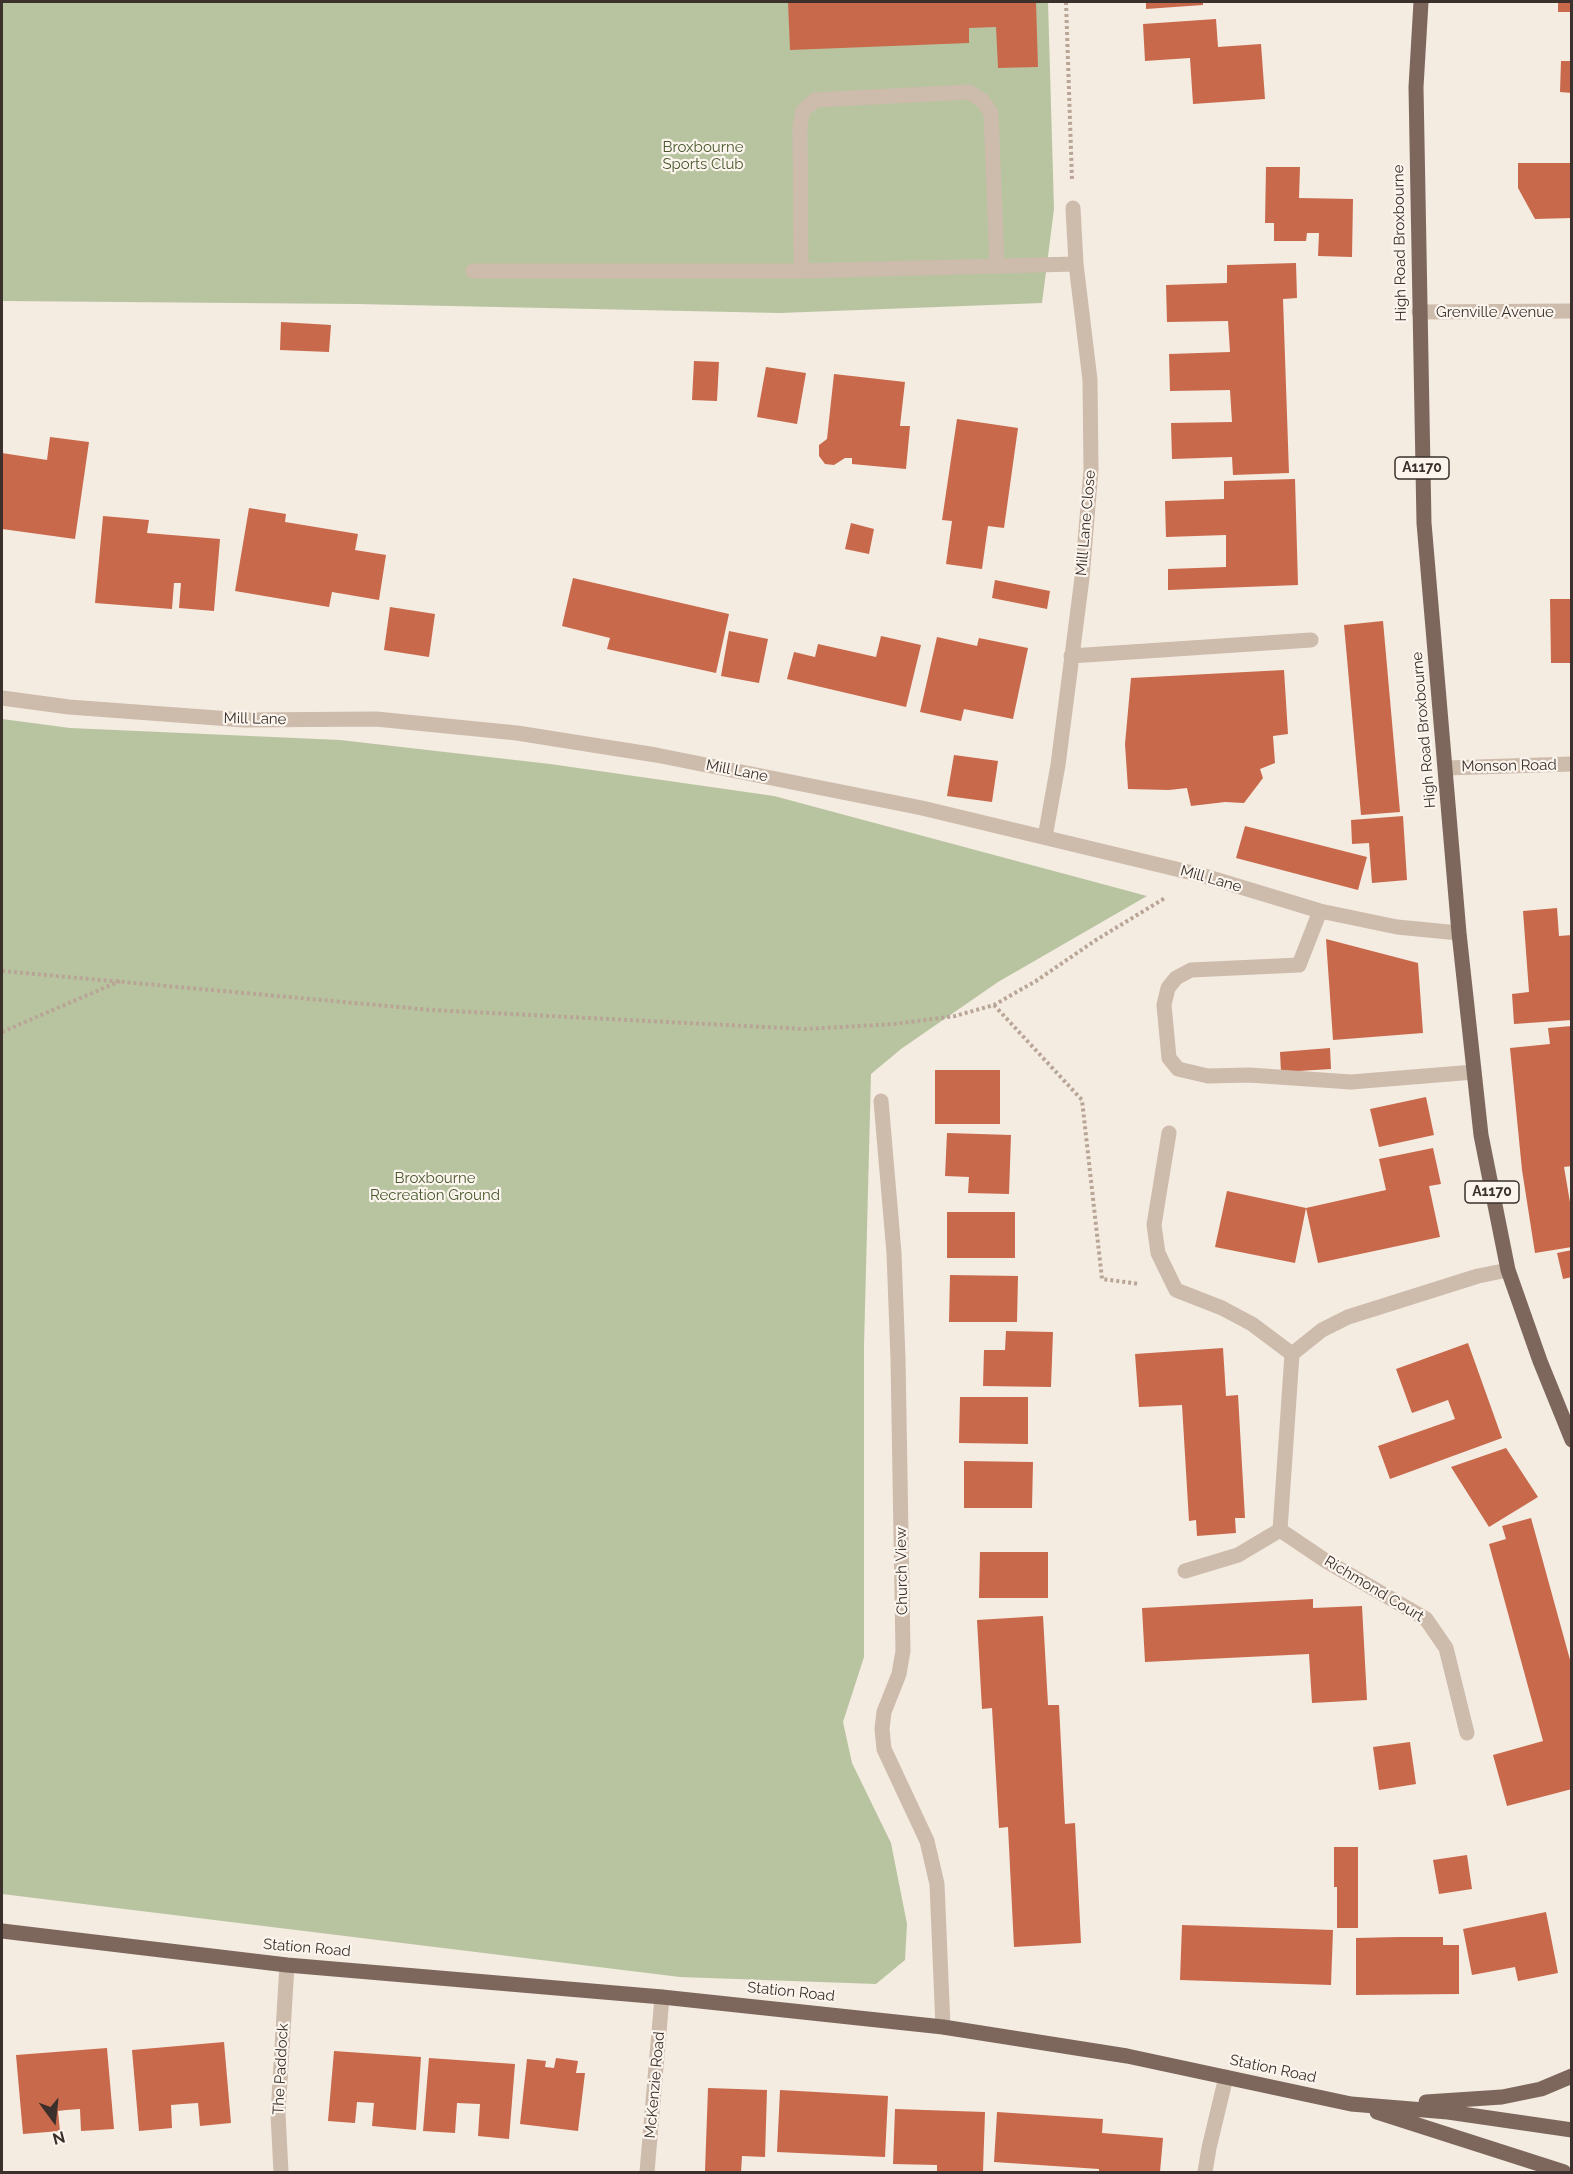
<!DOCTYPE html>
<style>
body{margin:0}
#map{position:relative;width:1573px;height:2174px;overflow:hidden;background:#f4ebe1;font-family:Raleway,sans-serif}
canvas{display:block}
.frame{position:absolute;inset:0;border:3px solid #3b302b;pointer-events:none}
.north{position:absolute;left:24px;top:2090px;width:60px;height:60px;-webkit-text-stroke:4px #fbf5ee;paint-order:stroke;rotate:165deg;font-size:16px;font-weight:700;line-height:24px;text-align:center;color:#3b302b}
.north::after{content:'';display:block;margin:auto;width:21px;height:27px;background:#3b302b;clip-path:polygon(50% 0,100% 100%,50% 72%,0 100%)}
</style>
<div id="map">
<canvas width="1573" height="2174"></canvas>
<div class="frame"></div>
<div class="north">N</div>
</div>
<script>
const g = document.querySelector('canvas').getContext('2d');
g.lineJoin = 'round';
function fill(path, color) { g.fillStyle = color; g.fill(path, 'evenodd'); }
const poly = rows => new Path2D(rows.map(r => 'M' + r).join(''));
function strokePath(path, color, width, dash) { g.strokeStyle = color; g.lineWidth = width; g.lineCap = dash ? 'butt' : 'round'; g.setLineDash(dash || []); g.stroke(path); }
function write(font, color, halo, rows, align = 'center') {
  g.font = font + ' Raleway,sans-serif'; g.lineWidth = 4.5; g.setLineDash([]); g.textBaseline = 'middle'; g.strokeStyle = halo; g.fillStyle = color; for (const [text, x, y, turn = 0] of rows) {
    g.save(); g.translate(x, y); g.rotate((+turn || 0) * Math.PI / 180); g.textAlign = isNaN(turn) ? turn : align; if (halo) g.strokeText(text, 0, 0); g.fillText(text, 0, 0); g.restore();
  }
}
const green = poly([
 [2,2,1048,2,1054,209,1042,303,780,313,357,304,2,301],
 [2,719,70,728,340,740,550,764,774,796,1147,896,998,982,901,1049,871,1074,864,1346,864,1657,843,1722,852,1763,891,1843,907,1924,905,1960,876,1984,680,1977,2,1894]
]);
const building = poly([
 [788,2,1036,2,1038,67,998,68,996,27,969,28,969,43,790,50],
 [1146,2,1203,2,1203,5,1146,9],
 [1558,2,1572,2,1572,12,1558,12],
 [1216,19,1218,47,1261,44,1265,99,1193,104,1190,58,1145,61,1143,24],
 [1561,61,1572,61,1572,93,1560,92],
 [1518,163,1572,163,1572,218,1535,219,1518,188],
 [1266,167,1300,167,1299,198,1353,199,1352,257,1318,256,1319,233,1307,233,1306,241,1274,241,1274,223,1265,223],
 [1296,263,1297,298,1283,299,1289,473,1233,475,1232,457,1172,459,1171,423,1232,422,1230,390,1170,391,1169,354,1230,352,1228,321,1167,322,1166,285,1227,283,1227,265],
 [281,322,331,325,329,352,280,350],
 [694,361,719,362,717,401,692,400],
 [766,367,806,373,797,424,757,417],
 [834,374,905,382,900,426,910,426,906,469,852,464,852,458,845,458,834,465,825,464,819,456,819,445,827,439],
 [957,419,1018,428,1004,528,988,526,982,569,946,564,952,521,942,520],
 [50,437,89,442,75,539,2,529,2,453,47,460],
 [1295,479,1298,585,1168,590,1168,569,1226,567,1226,535,1166,537,1165,501,1224,499,1224,481],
 [249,508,286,514,285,522,358,534,355,550,386,555,379,600,332,592,329,607,235,591],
 [103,516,149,520,147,533,220,539,214,611,179,608,181,583,174,583,172,609,95,603],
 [851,523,874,529,869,554,845,549],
 [573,578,729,614,716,673,607,649,610,638,562,626],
 [995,580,1050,591,1047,609,992,598],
 [1550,599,1572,599,1572,663,1551,663],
 [390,607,435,614,429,657,384,650],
 [1383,621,1400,812,1361,815,1344,625],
 [729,631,768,639,759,683,721,676],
 [881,636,921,645,906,707,787,679,794,652,815,657,818,644,876,657],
 [937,637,977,646,979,638,1028,648,1013,719,964,709,961,721,920,712],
 [1284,670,1288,734,1273,736,1275,763,1260,769,1263,778,1244,803,1225,802,1191,806,1187,788,1169,790,1128,789,1125,744,1131,678],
 [954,755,998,761,992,802,947,796],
 [1403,816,1407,880,1372,883,1369,843,1352,844,1351,820],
 [1245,826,1367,857,1358,890,1236,858],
 [1557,908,1559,936,1572,935,1572,1020,1514,1024,1512,994,1529,992,1523,911],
 [1326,939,1418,963,1423,1033,1333,1040],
 [1572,1026,1572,1166,1564,1167,1572,1214,1572,1247,1535,1253,1522,1170,1510,1048,1550,1044,1548,1028],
 [1330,1048,1331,1069,1281,1072,1280,1052],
 [935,1070,1000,1070,1000,1124,935,1124],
 [1426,1097,1434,1135,1379,1147,1370,1109],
 [947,1133,1011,1135,1009,1194,968,1193,969,1177,945,1176],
 [1433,1148,1441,1184,1429,1186,1440,1237,1318,1263,1306,1208,1295,1263,1215,1247,1227,1191,1306,1208,1386,1190,1379,1159],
 [947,1212,1015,1212,1015,1258,947,1258],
 [1572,1250,1572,1277,1563,1279,1557,1253],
 [950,1275,1018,1276,1017,1322,949,1322],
 [1006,1331,1053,1332,1051,1387,983,1386,984,1350,1005,1350],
 [1468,1343,1502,1438,1390,1479,1378,1446,1455,1419,1448,1400,1412,1413,1396,1369],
 [1223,1348,1226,1396,1238,1395,1245,1518,1235,1518,1236,1533,1197,1536,1196,1520,1189,1521,1182,1405,1139,1407,1135,1354],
 [960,1397,1028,1397,1028,1444,959,1443],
 [1506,1448,1538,1497,1489,1527,1451,1467],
 [964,1461,1033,1462,1032,1508,964,1508],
 [1531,1518,1572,1667,1572,1789,1507,1806,1493,1755,1543,1741,1489,1544,1506,1539,1502,1526],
 [980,1552,1048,1552,1048,1598,979,1598],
 [1313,1599,1313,1608,1362,1606,1367,1700,1312,1703,1309,1654,1145,1662,1142,1608],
 [1043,1616,1048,1705,1059,1705,1065,1824,1075,1823,1081,1943,1014,1947,1008,1827,999,1828,992,1708,982,1709,977,1620],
 [1410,1742,1416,1784,1379,1790,1373,1747],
 [1334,1847,1358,1847,1358,1928,1337,1928,1337,1887,1334,1887],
 [1467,1855,1472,1889,1439,1894,1433,1860],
 [1546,1912,1558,1973,1518,1981,1515,1967,1472,1975,1463,1929],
 [1182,1925,1333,1930,1331,1985,1180,1980],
 [1399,1937,1443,1937,1443,1945,1459,1945,1459,1994,1356,1995,1356,1938],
 [224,2042,231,2123,200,2126,198,2103,183,2104,171,2105,172,2128,139,2131,132,2050],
 [107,2048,114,2129,81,2131,80,2109,66,2110,58,2111,60,2131,23,2134,16,2055],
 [334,2051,421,2057,416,2130,372,2126,374,2103,357,2102,355,2123,328,2121],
 [429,2058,515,2064,509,2139,478,2136,480,2104,457,2103,455,2133,423,2131],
 [556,2058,578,2061,576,2073,585,2073,578,2131,520,2124,527,2059,546,2061,545,2067,554,2068],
 [708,2088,767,2090,765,2157,742,2156,741,2172,705,2171],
 [780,2090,888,2096,885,2157,777,2152],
 [895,2109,985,2112,983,2172,937,2172,937,2165,893,2164],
 [997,2112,1103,2119,1102,2133,1163,2138,1160,2172,1099,2172,1099,2169,994,2162]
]);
const path = poly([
 [1066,2,1072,180],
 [2,971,432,1010,805,1029,895,1024,955,1016,994,1005,1036,981,1096,940,1165,898],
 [994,1005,1082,1100,1102,1279,1140,1284],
 [2,1032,120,981]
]);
const minor = poly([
 [473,271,801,271,1076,264],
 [801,271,800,126,803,111,815,100,969,92,983,101,991,113,997,265],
 [1419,312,1572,311],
 [1071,656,1311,640],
 [2,698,69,707,244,720,376,719,517,733,656,755,922,808,1201,875,1320,911,1397,927,1459,933],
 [1446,768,1572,764],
 [1045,837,1058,765,1082,578,1091,470,1090,380,1076,264,1073,208],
 [1320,911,1299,965,1191,970,1176,978,1168,988,1164,1005,1169,1058,1178,1069,1208,1076,1249,1075,1351,1082,1474,1072],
 [881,1101,894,1253,898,1359,903,1651,899,1674,884,1712,882,1729,884,1749,927,1841,937,1884,943,2027],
 [1169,1133,1154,1225,1158,1253,1176,1290,1222,1308,1252,1324,1292,1354],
 [1280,1530,1292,1354,1322,1330,1348,1317,1478,1276,1508,1270],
 [1280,1530,1326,1561,1426,1619,1446,1648,1467,1733],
 [1185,1571,1238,1555,1280,1530],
 [281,2172,278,2114,287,1965],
 [647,2172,662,1997],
 [1205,2172,1209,2148,1226,2077]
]);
const major = poly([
 [1421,2,1416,87,1424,523,1459,933,1481,1135,1508,1270,1540,1361,1572,1440],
 [2,1931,287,1965,662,1997,943,2027,1127,2056,1351,2104,1448,2112,1572,2130],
 [1426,2102,1502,2097,1541,2089,1572,2076],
 [1377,2112,1564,2172]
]);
const shields = [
 [1422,468,54],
 [1492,1192,54]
];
const shieldNames = [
 ["A1170",1422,468],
 ["A1170",1492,1192]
];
const parkNames = [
 ["Broxbourne",703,147],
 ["Sports Club",703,164],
 ["Broxbourne",435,1178],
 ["Recreation Ground",435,1195]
];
const streetNames = [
 ["High Road Broxbourne",1400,243,-91],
 ["Grenville Avenue",1495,312],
 ["Mill Lane Close",1086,523,-85],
 ["Mill Lane",255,719,1],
 ["High Road Broxbourne",1424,730,-95],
 ["Monson Road",1509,766,-1],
 ["Mill Lane",737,771,11],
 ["Mill Lane",1211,879,16],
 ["Church View",902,1571,-91],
 ["Richmond Court",1374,1589,31],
 ["Station Road",307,1948,5],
 ["Station Road",791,1992,6],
 ["The Paddock",281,2069,-87],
 ["Station Road",1273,2069,12],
 ["McKenzie Road",655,2085,-85]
];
fill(green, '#b8c4a0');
fill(building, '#c8694b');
strokePath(path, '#b9a596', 4, [3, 3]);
strokePath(minor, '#cdbbac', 15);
strokePath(major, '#7d675c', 15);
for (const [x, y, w] of shields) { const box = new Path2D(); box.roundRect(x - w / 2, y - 11, w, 22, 4.5); g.fillStyle = '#fbf5ee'; g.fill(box); strokePath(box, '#3b302b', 1.5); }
write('bold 14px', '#3b302b', null, shieldNames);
write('15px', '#4a5a2e', '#fbf5ee', parkNames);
write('15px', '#3b302b', '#fbf5ee', streetNames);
</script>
